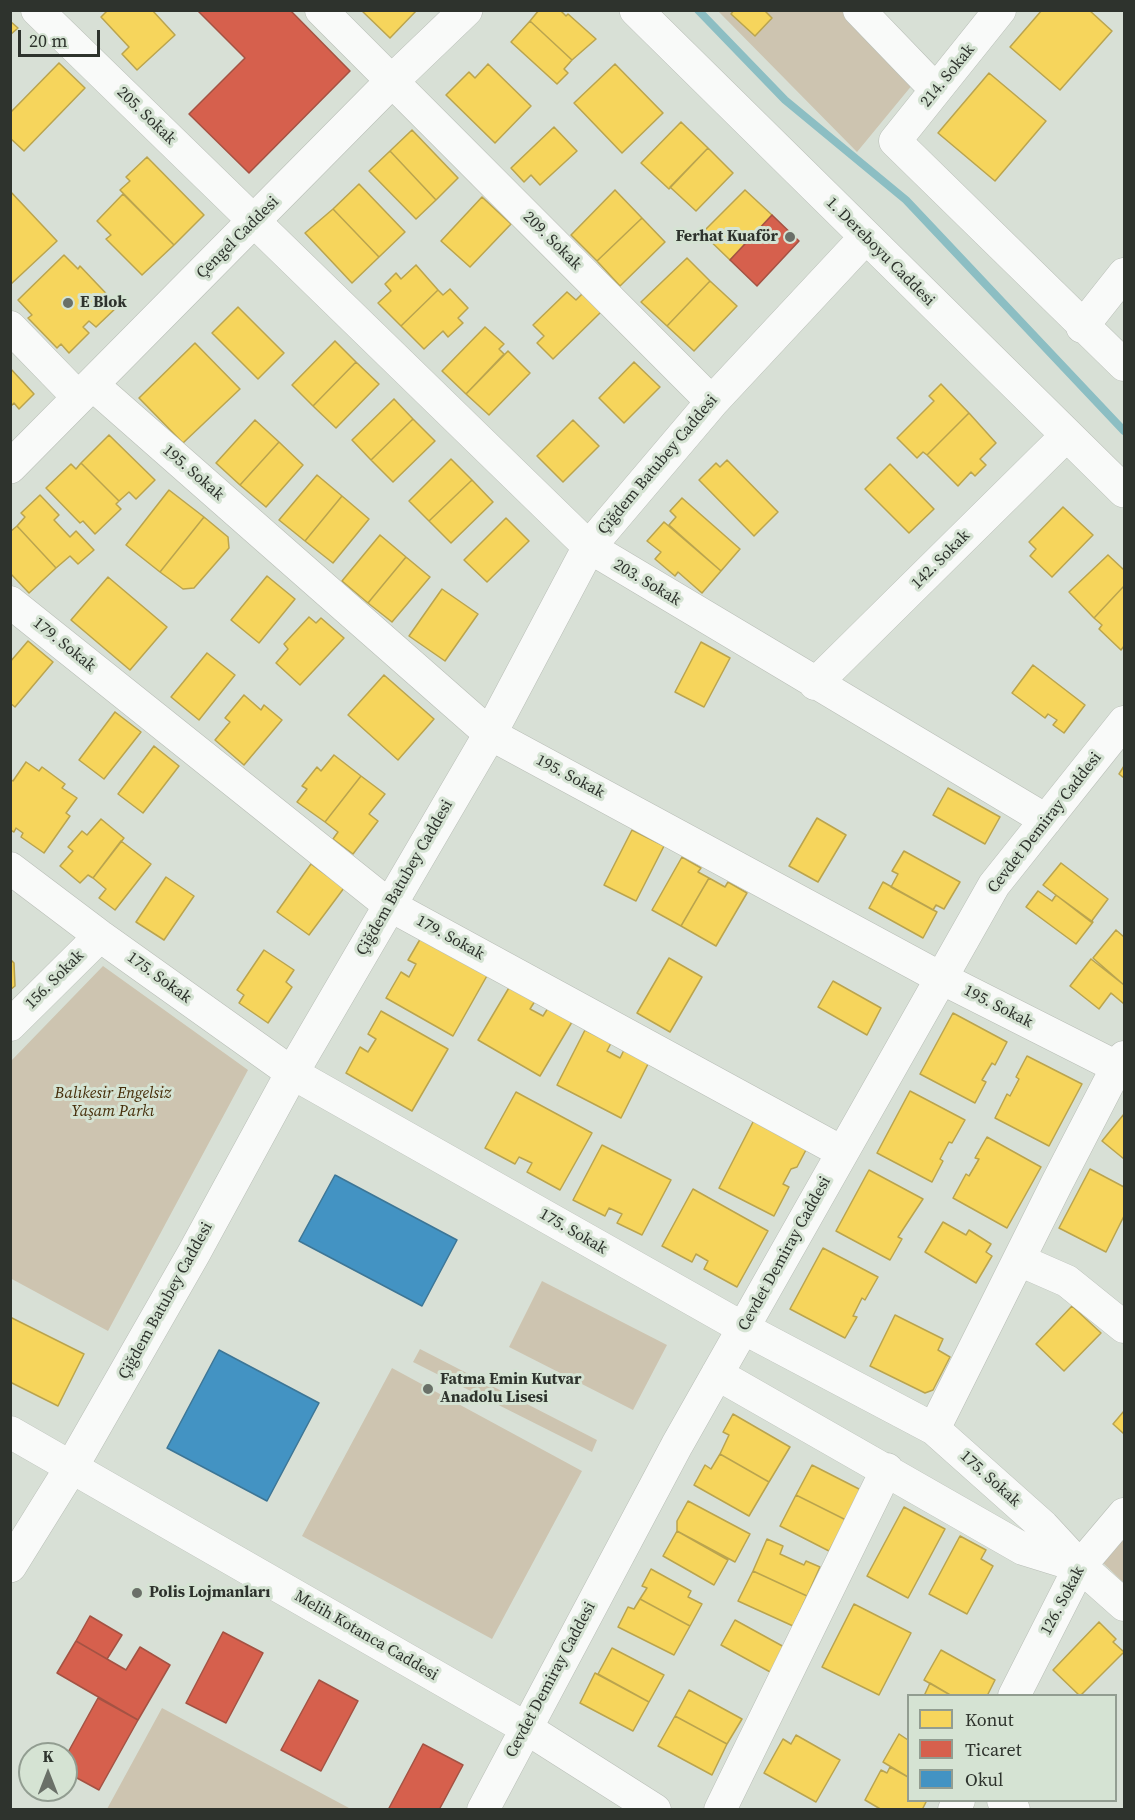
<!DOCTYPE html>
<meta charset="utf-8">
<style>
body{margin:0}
#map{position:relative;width:1135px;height:1820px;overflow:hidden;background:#d8e0d6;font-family:"Source Serif 4",serif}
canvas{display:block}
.frame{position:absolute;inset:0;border:12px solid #2e332d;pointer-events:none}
.legend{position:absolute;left:907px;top:1694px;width:210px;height:108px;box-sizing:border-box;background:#d5e3d3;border:2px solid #929d91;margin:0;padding:8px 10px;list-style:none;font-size:18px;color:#2e332d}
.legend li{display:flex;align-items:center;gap:12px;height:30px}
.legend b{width:30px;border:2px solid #929d91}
.north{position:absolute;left:18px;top:1742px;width:60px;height:60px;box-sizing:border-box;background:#d5e3d3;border:2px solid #929d91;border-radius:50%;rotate:0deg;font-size:16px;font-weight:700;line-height:24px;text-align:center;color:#2e332d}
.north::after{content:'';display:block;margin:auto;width:21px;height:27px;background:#6a7068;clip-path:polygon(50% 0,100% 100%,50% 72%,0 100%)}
.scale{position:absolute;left:18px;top:30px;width:82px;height:27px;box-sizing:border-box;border:3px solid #2e332d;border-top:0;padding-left:8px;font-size:18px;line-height:21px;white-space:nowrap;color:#2e332d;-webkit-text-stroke:4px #d5e3d3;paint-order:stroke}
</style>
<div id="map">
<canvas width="1135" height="1820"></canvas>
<div class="frame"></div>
<ul class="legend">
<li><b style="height:16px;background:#f6d55c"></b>Konut</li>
<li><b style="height:16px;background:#d6604d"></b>Ticaret</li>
<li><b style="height:16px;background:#4393c3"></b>Okul</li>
</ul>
<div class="north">K</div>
<div class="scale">20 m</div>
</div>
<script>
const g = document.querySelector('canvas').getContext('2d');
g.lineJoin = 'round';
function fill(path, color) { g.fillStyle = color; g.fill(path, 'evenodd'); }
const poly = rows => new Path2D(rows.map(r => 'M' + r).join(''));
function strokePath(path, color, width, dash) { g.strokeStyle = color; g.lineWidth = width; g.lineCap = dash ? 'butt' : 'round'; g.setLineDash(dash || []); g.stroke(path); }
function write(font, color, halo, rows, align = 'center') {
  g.font = font + ' "Source Serif 4",serif'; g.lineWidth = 6; g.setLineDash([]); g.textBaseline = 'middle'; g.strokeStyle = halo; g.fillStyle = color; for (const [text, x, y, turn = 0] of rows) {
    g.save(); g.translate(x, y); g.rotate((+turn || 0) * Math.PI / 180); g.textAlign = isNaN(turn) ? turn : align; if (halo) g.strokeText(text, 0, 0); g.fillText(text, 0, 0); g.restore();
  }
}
const green = poly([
 [718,11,842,11,913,84,857,152],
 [103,966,248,1070,108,1331,10,1278,11,1061],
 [542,1281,667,1345,633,1410,509,1347],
 [420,1349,597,1440,592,1452,413,1362],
 [392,1368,582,1471,492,1639,302,1536],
 [1124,1531,1124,1583,1100,1560],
 [162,1708,349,1808,348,1809,107,1809]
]);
const homes = poly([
 [108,10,152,10,175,35,137,70,122,54,129,47,101,17,108,10],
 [361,10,417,10,390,38,361,10],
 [539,10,560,10,566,16,568,14,596,39,572,60,530,21,539,10],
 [734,10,764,10,772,18,755,36,731,14,734,10],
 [1042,10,1089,10,1112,31,1060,90,1010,47,1042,10],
 [10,21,18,28,10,35,10,21],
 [530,21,572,60,564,69,568,73,557,84,511,42,530,21],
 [59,63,85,88,24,151,10,138,10,113,59,63],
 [488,64,531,106,495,143,446,95,469,72,475,78,488,64],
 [615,64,663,113,622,153,574,103,615,64],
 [989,73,1046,121,995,181,938,133,989,73],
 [681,122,708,148,669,189,641,163,681,122],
 [554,127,577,151,540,185,531,175,524,182,511,168,554,127],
 [412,130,458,178,436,200,390,151,412,130],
 [708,148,733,173,696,211,670,187,708,148],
 [390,151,436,200,416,219,369,171,390,151],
 [147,157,204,215,174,245,120,190,130,181,126,177,147,157],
 [359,184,405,232,379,257,333,209,359,184],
 [615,190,642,218,597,261,571,235,615,190],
 [745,190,772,215,730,260,702,233,745,190],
 [10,191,57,241,10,285,10,191],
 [123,194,174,245,142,275,106,239,111,235,97,221,123,194],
 [482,197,511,224,470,267,441,241,482,197],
 [333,209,379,257,352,283,305,233,333,209],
 [642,218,665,242,620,286,597,261,642,218],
 [64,255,78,269,80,266,118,306,96,327,89,321,83,327,89,333,69,353,61,344,57,348,28,318,32,315,18,300,64,255],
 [687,258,710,281,667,326,641,302,687,258],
 [416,265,438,290,401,326,378,303,391,291,385,284,396,273,401,279,416,265],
 [710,281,737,306,694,351,667,326,710,281],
 [450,289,468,308,458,318,463,323,448,337,443,331,424,349,401,326,438,290,443,295,450,289],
 [567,292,576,300,583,293,601,312,553,359,537,343,544,336,533,325,567,292],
 [238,307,284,353,258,379,212,333,238,307],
 [485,327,504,344,499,349,504,354,466,394,442,371,485,327],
 [335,341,356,362,313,406,292,385,335,341],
 [195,343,240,389,183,443,139,398,195,343],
 [508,351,530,373,489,415,466,394,508,351],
 [356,362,379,384,336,428,313,406,356,362],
 [634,362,660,387,624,423,599,398,634,362],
 [10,368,34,394,19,409,14,403,10,407,10,368],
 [941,384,969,413,927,455,923,452,917,458,897,438,934,401,929,396,941,384],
 [394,399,413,419,371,460,352,440,394,399],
 [969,413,996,443,980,459,986,465,975,476,971,472,958,486,927,455,969,413],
 [413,419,435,441,393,482,371,460,413,419],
 [255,420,279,442,240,485,216,463,255,420],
 [573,420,599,446,563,482,537,456,573,420],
 [109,435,155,480,136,499,129,492,119,501,81,463,109,435],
 [279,442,303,465,266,507,240,485,279,442],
 [451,459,472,480,429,521,409,501,451,459],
 [727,460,778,512,754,536,699,480,716,463,720,467,727,460],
 [81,463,119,501,116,504,121,509,95,534,83,521,80,523,46,488,71,464,76,469,81,463],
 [890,464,934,509,909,533,865,489,890,464],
 [317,475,342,496,305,541,279,520,317,475],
 [472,480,493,502,451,543,429,521,472,480],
 [169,490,204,517,160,572,126,545,169,490],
 [40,495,59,515,54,520,70,537,76,531,94,550,78,564,70,556,56,568,17,526,25,517,21,513,40,495],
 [342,496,369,519,333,563,305,541,342,496],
 [682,498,740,549,721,571,669,525,676,517,670,511,682,498],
 [1063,507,1093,535,1052,577,1030,556,1036,549,1029,542,1063,507],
 [204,517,228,537,229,548,194,588,183,589,160,572,204,517],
 [506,518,529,541,487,582,464,560,506,518],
 [664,522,721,571,702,593,678,572,675,576,655,559,661,552,647,541,664,522],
 [17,526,56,568,29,593,10,573,10,532,17,526],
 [380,535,406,557,368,603,342,581,380,535],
 [1108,555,1124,570,1124,586,1094,618,1069,592,1108,555],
 [406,557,430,577,392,622,368,603,406,557],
 [267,576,295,599,259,643,231,620,267,576],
 [108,577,167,627,130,670,71,620,108,577],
 [1124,586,1124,646,1121,650,1099,629,1102,625,1094,618,1124,586],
 [442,589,478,614,445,661,409,636,442,589],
 [309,617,316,623,321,618,344,638,300,685,276,663,288,649,284,644,309,617],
 [28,641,53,662,15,707,10,703,10,662,28,641],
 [701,642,730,658,704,707,675,692,701,642],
 [207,653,235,675,199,720,171,697,207,653],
 [1033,665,1085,705,1064,733,1053,725,1057,720,1048,714,1045,718,1012,693,1033,665],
 [384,675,434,719,398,760,348,715,384,675],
 [244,695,261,710,264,705,282,720,244,765,215,740,230,722,225,718,244,695],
 [115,712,141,732,104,779,79,760,115,712],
 [154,746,179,766,143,813,118,794,154,746],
 [334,755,361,776,325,822,297,802,307,789,302,786,317,767,321,771,334,755],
 [26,762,39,771,42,767,65,784,62,788,77,798,66,813,70,816,44,853,21,837,23,833,16,828,14,832,10,830,10,779,13,781,26,762],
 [1124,766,1124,778,1119,774,1124,766],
 [361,776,385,794,369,814,378,821,353,854,333,839,338,832,325,822,361,776],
 [948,788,1000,817,985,844,933,815,948,788],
 [817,818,846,835,818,882,789,866,817,818],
 [101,819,124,838,93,878,88,875,80,883,60,866,73,851,68,847,82,831,87,835,101,819],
 [632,830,664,846,636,901,604,885,632,830],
 [121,841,151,864,115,910,99,898,106,889,93,878,121,841],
 [904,851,960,882,944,909,936,905,933,910,891,887,898,874,892,871,904,851],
 [682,857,701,868,698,872,709,878,681,926,652,910,682,857],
 [1061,863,1108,899,1091,922,1043,885,1061,863],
 [311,864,344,888,309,935,277,912,311,864],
 [166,877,194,896,164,940,136,922,166,877],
 [709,878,725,887,728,882,747,893,716,946,681,926,709,878],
 [883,882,937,912,923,938,869,908,883,882],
 [1038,891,1052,901,1056,895,1093,922,1076,944,1026,907,1038,891],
 [1116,930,1124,937,1124,985,1093,958,1116,930],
 [422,936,488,974,453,1036,386,998,401,972,409,977,416,964,408,960,422,936],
 [264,950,294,970,286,982,292,987,268,1023,239,1003,244,995,237,990,264,950],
 [669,958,702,977,670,1032,637,1013,669,958],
 [10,959,14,963,15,986,10,990,10,959],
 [1091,959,1124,985,1124,1004,1111,993,1099,1009,1070,986,1091,959],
 [833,981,881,1008,867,1035,818,1007,833,981],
 [510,986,535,1001,530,1009,543,1016,548,1008,572,1022,540,1076,478,1040,510,986],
 [381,1011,448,1049,412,1111,346,1073,360,1047,368,1052,376,1039,368,1034,381,1011],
 [953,1013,1007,1042,995,1065,992,1063,982,1080,986,1082,975,1103,920,1074,953,1013],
 [585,1030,611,1043,607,1051,620,1058,624,1050,649,1062,621,1118,557,1085,585,1030],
 [1027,1056,1082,1084,1049,1146,995,1118,1007,1094,1010,1096,1019,1079,1016,1077,1027,1056],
 [910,1091,965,1120,952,1143,949,1142,940,1159,943,1161,932,1182,877,1153,910,1091],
 [516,1092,592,1133,560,1190,527,1172,532,1163,519,1157,515,1164,485,1148,516,1092],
 [1124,1114,1124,1159,1102,1141,1124,1114],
 [754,1120,807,1148,797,1167,791,1169,783,1184,789,1187,774,1216,719,1188,754,1120],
 [987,1137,1041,1167,1007,1228,953,1198,966,1174,969,1176,979,1159,975,1158,987,1137],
 [602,1145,671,1180,642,1235,617,1223,622,1214,609,1208,605,1216,573,1200,602,1145],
 [1090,1169,1124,1187,1124,1216,1106,1252,1059,1228,1090,1169],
 [869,1170,923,1199,898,1237,902,1239,890,1260,836,1231,869,1170],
 [693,1189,768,1231,737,1287,704,1269,708,1261,696,1254,692,1262,662,1246,693,1189],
 [943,1222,966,1235,969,1230,991,1244,986,1252,992,1256,976,1283,925,1252,943,1222],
 [823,1248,878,1277,865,1300,862,1298,853,1316,857,1317,845,1338,790,1309,823,1248],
 [1072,1306,1101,1333,1064,1371,1036,1344,1072,1306],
 [895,1315,943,1339,938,1350,950,1357,933,1390,925,1393,870,1366,895,1315],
 [10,1317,84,1354,58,1406,10,1382,10,1317],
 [1124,1411,1124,1434,1113,1424,1124,1411],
 [733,1414,790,1447,769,1482,720,1454,729,1435,723,1432,733,1414],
 [720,1454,769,1482,749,1516,694,1485,705,1465,711,1469,720,1454],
 [812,1465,861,1490,846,1520,796,1495,812,1465],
 [796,1495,846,1520,829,1551,780,1526,796,1495],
 [688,1501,750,1534,735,1562,677,1531,677,1521,688,1501],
 [904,1507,945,1529,908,1598,867,1576,904,1507],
 [677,1531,728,1560,714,1585,663,1556,677,1531],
 [960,1536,986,1550,981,1559,993,1566,967,1614,929,1594,960,1536],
 [767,1539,783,1546,780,1554,804,1565,806,1561,820,1567,807,1596,753,1571,767,1539],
 [651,1569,691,1591,688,1597,702,1604,690,1626,640,1599,647,1588,642,1586,651,1569],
 [753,1571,807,1596,793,1626,738,1601,753,1571],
 [640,1599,690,1626,674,1655,618,1627,628,1607,634,1609,640,1599],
 [854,1604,911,1633,879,1695,822,1667,854,1604],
 [735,1620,786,1648,772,1673,721,1645,735,1620],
 [1099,1622,1116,1639,1113,1642,1124,1652,1080,1696,1053,1670,1099,1622],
 [612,1648,664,1675,649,1702,598,1674,612,1648],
 [941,1650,995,1680,987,1696,952,1696,924,1680,941,1650],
 [595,1673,649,1702,633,1731,580,1703,595,1673],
 [930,1683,952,1696,924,1696,930,1683],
 [689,1690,742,1719,727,1744,675,1716,689,1690],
 [675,1716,727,1744,712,1775,658,1746,675,1716],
 [899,1734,908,1740,908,1777,883,1762,899,1734],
 [796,1735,840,1760,816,1802,764,1773,783,1739,791,1744,796,1735],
 [890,1767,908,1777,908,1800,927,1800,922,1810,882,1810,865,1800,881,1770,887,1773,890,1767]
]);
const shops = poly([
 [197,10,290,10,350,71,249,173,189,114,245,58,197,10],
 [772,215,799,241,757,286,730,260,772,215],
 [90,1616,122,1635,107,1659,76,1641,90,1616],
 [223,1632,263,1653,226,1723,186,1703,223,1632],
 [76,1641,126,1670,140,1647,170,1665,138,1720,57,1673,76,1641],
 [319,1680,358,1701,321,1771,281,1750,319,1680],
 [98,1698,138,1720,99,1790,66,1772,66,1756,98,1698],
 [423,1744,463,1765,439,1810,388,1810,423,1744]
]);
const schools = poly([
 [335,1175,457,1240,422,1306,299,1241,335,1175],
 [219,1350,319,1403,267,1501,167,1448,219,1350]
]);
const stream = poly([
 [698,10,785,100,906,200,1124,431]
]);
const street = poly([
 [37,10,589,547,1046,820],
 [321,10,712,402],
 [859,10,936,90],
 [1000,10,895,141,1124,365],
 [10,327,78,397],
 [1082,327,1124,274],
 [93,385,490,734,941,978,1117,1067],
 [10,602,389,905,842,1152],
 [815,684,1067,435],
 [10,868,100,936,292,1073,743,1328,934,1429,1043,1526,1080,1566,1124,1605],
 [10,1025,100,936],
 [1019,1260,1067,1281,1124,1327],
 [717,1374,1023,1549,1078,1566],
 [934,1429,1057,1183,1117,1067,1124,1057],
 [10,1432,526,1728,655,1810],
 [1014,1696,1080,1566,1124,1514],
 [1003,1800,1014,1810],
 [483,1810,677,1445,994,885,1124,722],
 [720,1810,887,1469],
 [954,1810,959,1800]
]);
const secondary = poly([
 [636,10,1124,491],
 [10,467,392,81,466,10],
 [10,1566,71,1468,194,1253,292,1073,490,734,589,547,712,402,865,238]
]);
const markers = [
 [790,237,6,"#6a7068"],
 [68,303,6,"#6a7068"],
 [428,1389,6,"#6a7068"],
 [137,1593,6,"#6a7068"]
];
const streetNames = [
 ["214. Sokak",948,76,-51],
 ["205. Sokak",146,116,44],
 ["Çengel Caddesi",238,238,-45],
 ["209. Sokak",552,241,45],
 ["1. Dereboyu Caddesi",880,252,45],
 ["Çiğdem Batubey Caddesi",658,465,-50],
 ["195. Sokak",193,473,41],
 ["142. Sokak",941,560,-45],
 ["203. Sokak",647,583,31],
 ["179. Sokak",64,645,39],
 ["195. Sokak",570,777,28],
 ["Cevdet Demiray Caddesi",1045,823,-52],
 ["Çiğdem Batubey Caddesi",405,878,-60],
 ["179. Sokak",450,938,29],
 ["175. Sokak",159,978,36],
 ["156. Sokak",55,980,-45],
 ["195. Sokak",998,1007,27],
 ["175. Sokak",573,1232,30],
 ["Cevdet Demiray Caddesi",785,1254,-61],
 ["Çiğdem Batubey Caddesi",166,1301,-61],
 ["175. Sokak",990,1479,42],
 ["126. Sokak",1063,1601,-62],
 ["Melih Kotanca Caddesi",366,1636,30],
 ["Cevdet Demiray Caddesi",551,1680,-62]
];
const poiNames = [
 ["Ferhat Kuaför",778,237,"right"],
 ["E Blok",80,303],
 ["Fatma Emin Kutvar",440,1380],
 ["Anadolu Lisesi",440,1398],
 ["Polis Lojmanları",149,1593]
];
const parkNames = [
 ["Balıkesir Engelsiz",113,1094],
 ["Yaşam Parkı",113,1112]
];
fill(green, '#cdc4b0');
fill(homes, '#f6d55c');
strokePath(homes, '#baa44e', 1.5);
fill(shops, '#d6604d');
strokePath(shops, '#a45243', 1.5);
fill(schools, '#4393c3');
strokePath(schools, '#3d7696', 1.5);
strokePath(stream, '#8cbec3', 8);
strokePath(street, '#b8bdb6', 33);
strokePath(secondary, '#b8bdb6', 34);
strokePath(street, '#f9faf9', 32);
strokePath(secondary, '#f9faf9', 33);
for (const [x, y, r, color] of markers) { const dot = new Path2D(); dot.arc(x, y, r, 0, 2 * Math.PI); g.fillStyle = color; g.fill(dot); strokePath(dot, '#d5e3d3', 2); }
write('16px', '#2e332d', '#d5e3d3', streetNames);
write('bold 16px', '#2e332d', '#d5e3d3', poiNames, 'left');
write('italic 16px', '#452d09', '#d5e3d3', parkNames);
</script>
